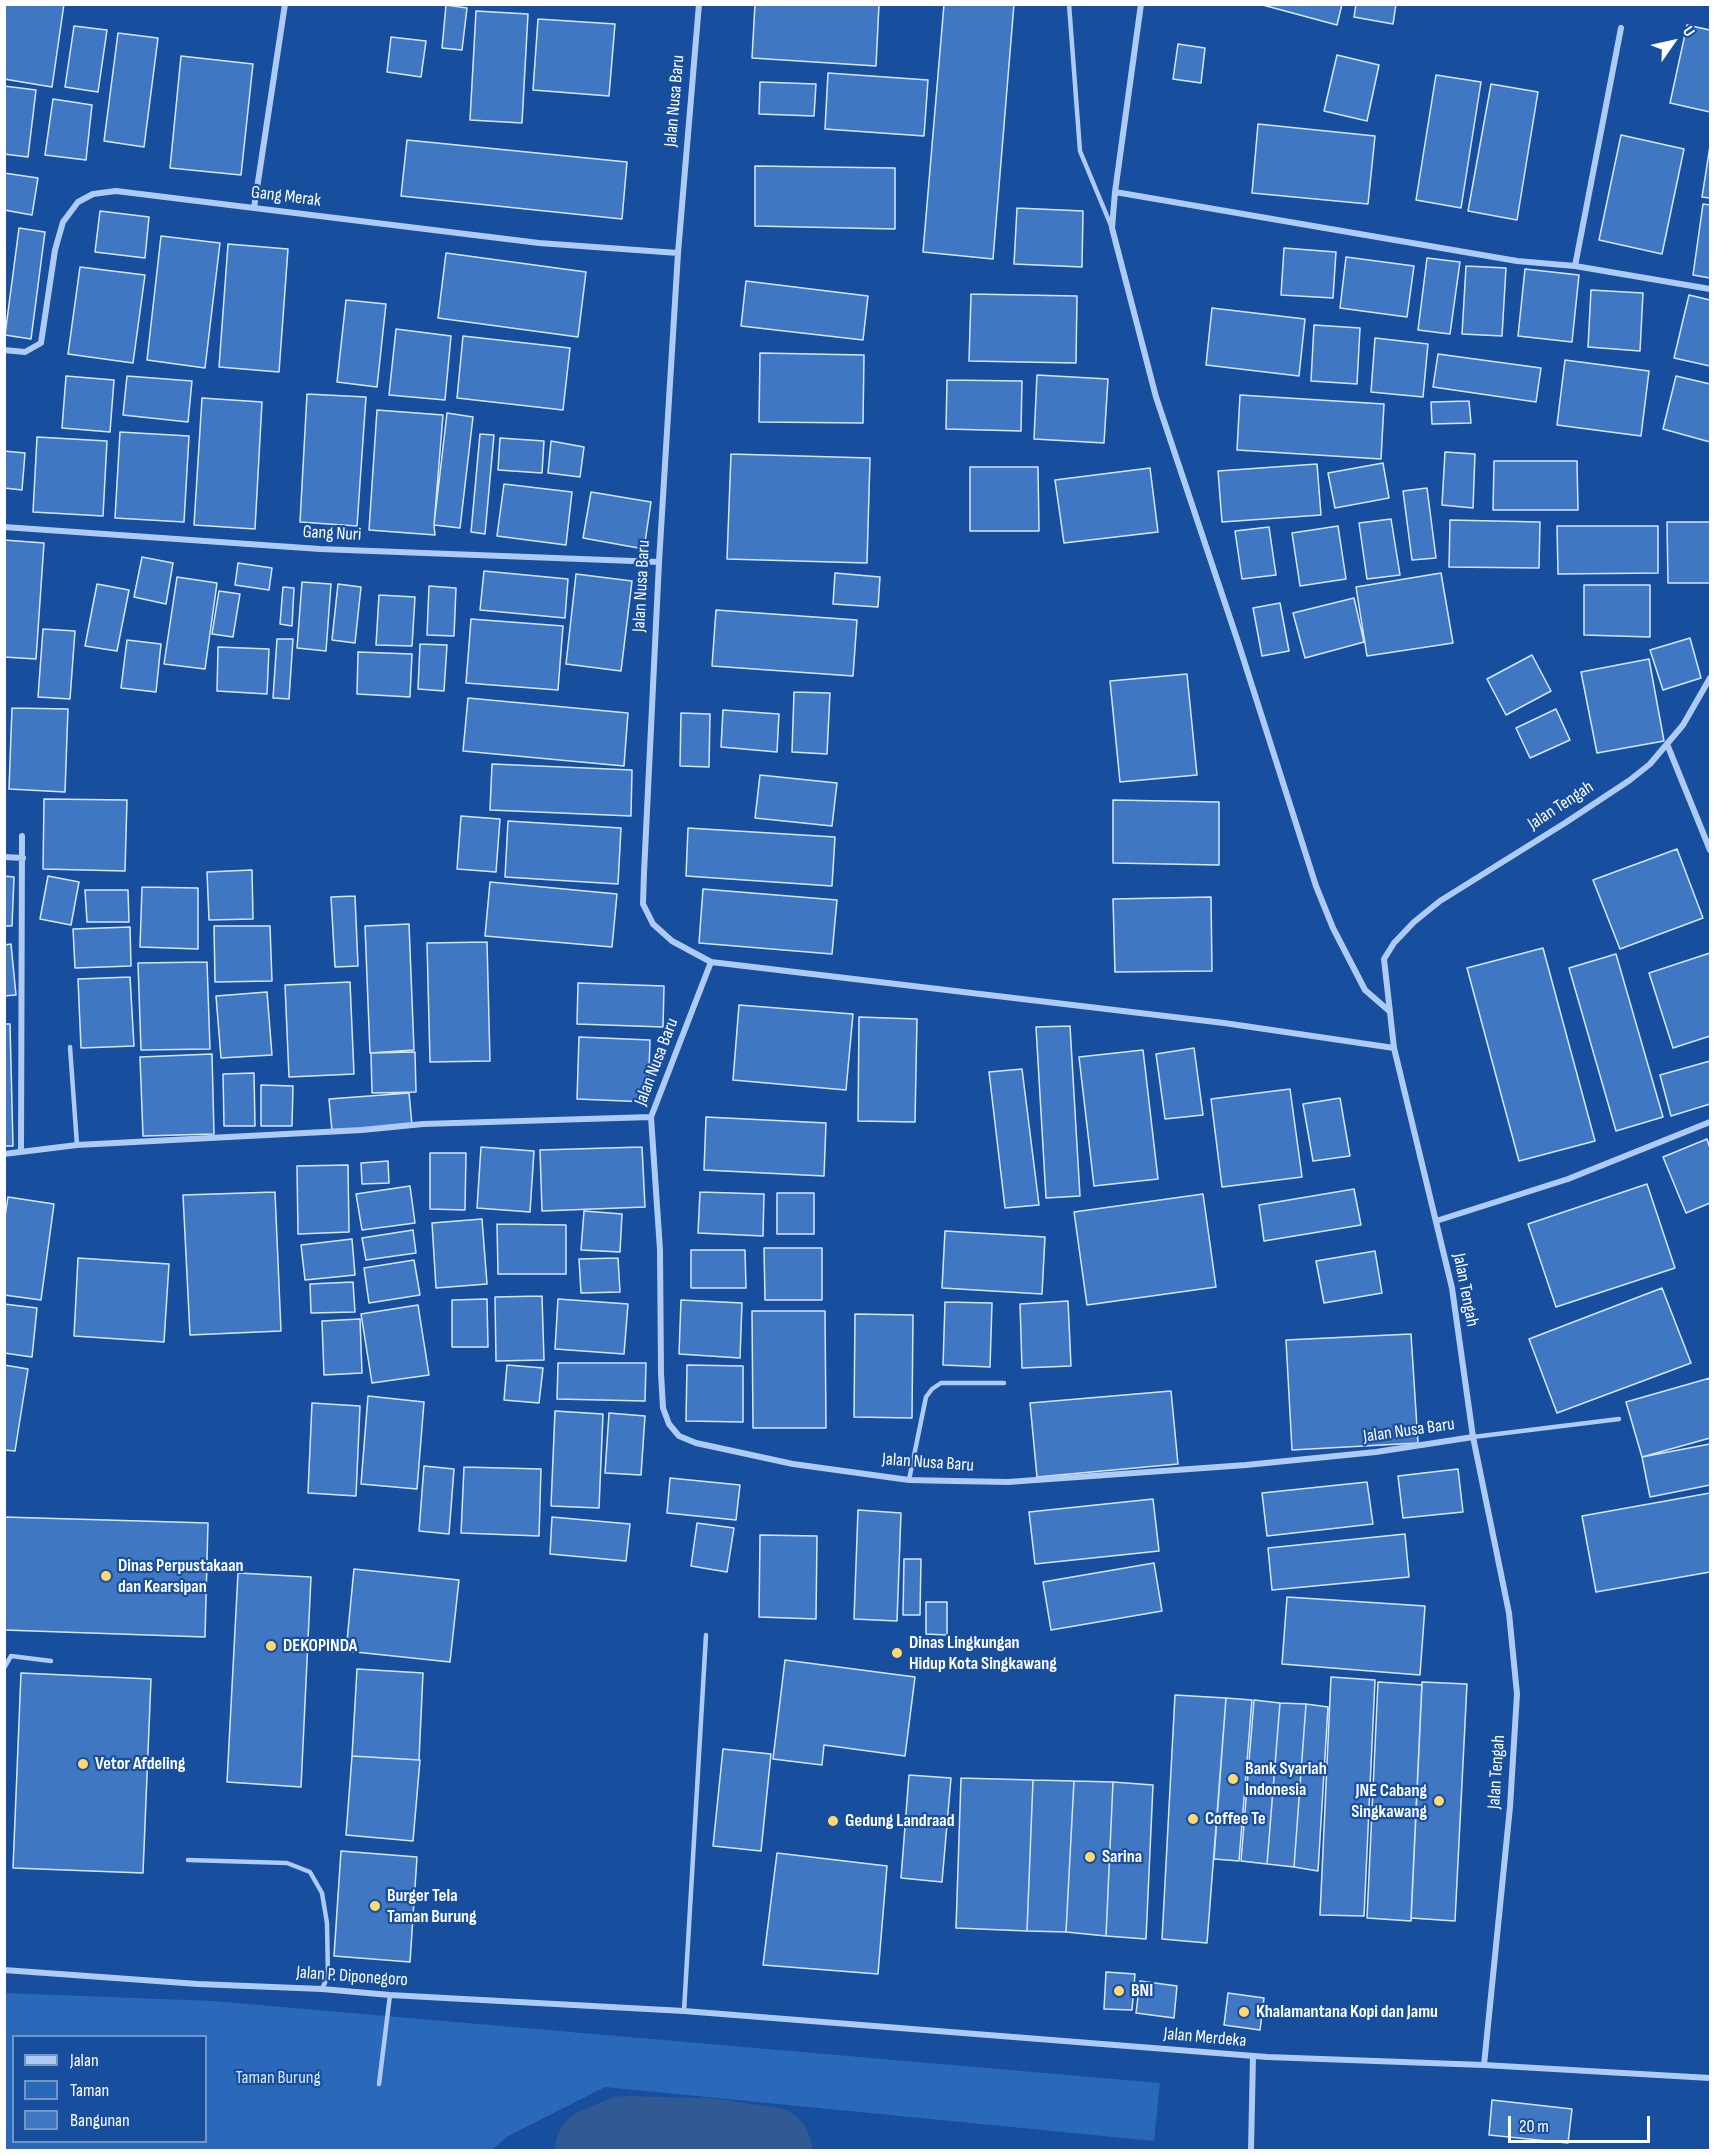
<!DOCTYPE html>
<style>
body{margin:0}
#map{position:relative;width:1715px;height:2155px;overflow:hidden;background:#174e9d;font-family:"Sofia Sans Condensed",sans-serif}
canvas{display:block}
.frame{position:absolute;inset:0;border:6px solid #fff;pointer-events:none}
.legend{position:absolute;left:12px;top:2035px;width:195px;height:108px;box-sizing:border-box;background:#174e9d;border:2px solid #7495c4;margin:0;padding:8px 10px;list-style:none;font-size:18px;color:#fff}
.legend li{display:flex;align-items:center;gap:12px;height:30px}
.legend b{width:30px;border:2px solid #7495c4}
.north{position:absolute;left:1643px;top:12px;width:60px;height:60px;-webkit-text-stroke:4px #174e9d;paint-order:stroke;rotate:56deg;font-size:16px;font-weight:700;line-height:24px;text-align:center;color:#fff}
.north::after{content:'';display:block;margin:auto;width:21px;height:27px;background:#fff;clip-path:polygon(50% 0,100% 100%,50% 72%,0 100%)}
.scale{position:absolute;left:1508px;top:2116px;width:142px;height:27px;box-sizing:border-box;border:3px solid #fff;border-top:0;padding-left:8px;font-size:18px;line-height:21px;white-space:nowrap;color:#fff;-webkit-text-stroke:4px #174e9d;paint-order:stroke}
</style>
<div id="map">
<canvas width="1715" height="2155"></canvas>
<div class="frame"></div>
<ul class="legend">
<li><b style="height:8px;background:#aecbf3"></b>Jalan</li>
<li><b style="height:16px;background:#2a68ba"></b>Taman</li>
<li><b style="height:16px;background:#3f77c3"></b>Bangunan</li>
</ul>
<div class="north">U</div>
<div class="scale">20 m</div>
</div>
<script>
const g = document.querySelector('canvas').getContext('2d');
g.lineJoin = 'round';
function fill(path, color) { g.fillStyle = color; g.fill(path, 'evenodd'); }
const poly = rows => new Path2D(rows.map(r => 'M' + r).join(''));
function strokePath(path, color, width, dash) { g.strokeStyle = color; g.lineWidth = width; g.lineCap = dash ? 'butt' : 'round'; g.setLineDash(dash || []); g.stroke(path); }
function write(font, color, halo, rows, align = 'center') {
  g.font = font + ' "Sofia Sans Condensed",sans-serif'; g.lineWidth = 4.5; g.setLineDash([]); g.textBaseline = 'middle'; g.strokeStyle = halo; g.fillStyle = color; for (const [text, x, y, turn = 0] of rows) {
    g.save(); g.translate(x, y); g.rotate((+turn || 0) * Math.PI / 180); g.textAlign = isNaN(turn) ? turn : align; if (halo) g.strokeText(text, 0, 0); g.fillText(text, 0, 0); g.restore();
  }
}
const green = poly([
 [5,1993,213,2001,1160,2083,1154,2141,605,2087,508,2136,492,2150,5,2150],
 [14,2036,206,2036,206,2142,14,2142]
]);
const river = poly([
 [598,2150,624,2139,708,2141,769,2150]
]);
const building = poly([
 [5,4,64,4,52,87,4,79,5,4],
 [755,4,879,4,876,66,752,58,755,4],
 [944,4,1014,4,993,259,923,252,944,4],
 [1259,4,1342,4,1337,25,1259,4],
 [1356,4,1396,4,1393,24,1354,17,1356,4],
 [446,5,467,8,462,50,442,48,446,5],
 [476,11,528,14,522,123,470,120,476,11],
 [538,19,615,24,609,96,533,90,538,19],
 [1687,25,1710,30,1710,112,1670,103,1687,25],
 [74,26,107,30,98,92,65,87,74,26],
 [118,33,158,38,144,147,104,141,118,33],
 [391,37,426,41,421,77,387,72,391,37],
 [1178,44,1205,48,1201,83,1173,79,1178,44],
 [1337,55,1379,65,1367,121,1324,111,1337,55],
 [181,56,253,64,241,175,170,168,181,56],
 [828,73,928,80,924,136,825,129,828,73],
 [1436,75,1481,82,1461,208,1416,200,1436,75],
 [760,82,816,84,814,116,759,114,760,82],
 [1491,84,1538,92,1517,220,1468,211,1491,84],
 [4,86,36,90,28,157,4,154,4,86],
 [53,99,92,105,86,160,45,155,53,99],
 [1258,124,1375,136,1368,204,1252,193,1258,124],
 [1621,135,1684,149,1662,254,1599,240,1621,135],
 [407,140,627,162,622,219,401,196,407,140],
 [1710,146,1710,198,1702,197,1710,146],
 [755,166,895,168,895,229,755,226,755,166],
 [4,173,38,178,32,215,4,210,4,173],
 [1703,204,1710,205,1710,278,1693,275,1703,204],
 [1017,208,1083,211,1082,267,1014,264,1017,208],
 [100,211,149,217,145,258,95,252,100,211],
 [19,228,45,232,31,339,5,335,19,228],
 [161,236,220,243,205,368,147,360,161,236],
 [228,244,288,249,279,372,219,367,228,244],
 [1284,248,1336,252,1333,298,1281,295,1284,248],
 [446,253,586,272,578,337,438,318,446,253],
 [1346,257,1414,266,1407,317,1340,308,1346,257],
 [1427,258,1460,262,1450,334,1418,330,1427,258],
 [1466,266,1506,268,1502,336,1462,334,1466,266],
 [80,267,145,275,133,363,68,354,80,267],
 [1525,269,1579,275,1572,342,1518,336,1525,269],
 [746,281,868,296,863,340,741,326,746,281],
 [1591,290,1643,293,1640,351,1588,347,1591,290],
 [971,294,1077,296,1076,363,969,361,971,294],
 [1689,295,1710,300,1710,366,1674,358,1689,295],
 [346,300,386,304,377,387,337,382,346,300],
 [1212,308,1305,319,1299,376,1206,365,1212,308],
 [1314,325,1360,328,1357,384,1311,381,1314,325],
 [396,329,451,336,445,400,389,395,396,329],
 [463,336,570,348,563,410,457,398,463,336],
 [1375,338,1428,344,1423,397,1371,392,1375,338],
 [760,353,864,355,863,423,759,422,760,353],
 [1438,354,1541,368,1536,402,1433,387,1438,354],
 [1565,360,1649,371,1641,436,1557,425,1565,360],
 [1037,375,1108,379,1104,443,1034,439,1037,375],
 [66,376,114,380,110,432,62,428,66,376],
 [127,376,192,381,188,422,123,415,127,376],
 [1676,376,1710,384,1710,442,1663,429,1676,376],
 [947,380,1022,381,1021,431,946,429,947,380],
 [307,394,366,397,357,526,300,522,307,394],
 [1240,395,1384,404,1381,459,1237,450,1240,395],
 [202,398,262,402,255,529,194,525,202,398],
 [1469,401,1471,423,1432,424,1431,402,1469,401],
 [377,410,443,415,434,525,435,535,369,530,377,410],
 [447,413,473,417,460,528,434,525,447,413],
 [120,432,189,436,184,522,115,518,120,432],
 [480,434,494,435,485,534,471,532,480,434],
 [37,437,107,441,103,516,33,512,37,437],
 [500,438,544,441,542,473,498,470,500,438],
 [551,441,584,447,580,477,548,473,551,441],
 [4,451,25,453,22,490,4,488,4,451],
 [1445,452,1475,454,1473,508,1442,505,1445,452],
 [731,454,870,458,867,563,727,559,731,454],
 [1494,461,1577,461,1578,510,1493,510,1494,461],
 [1383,463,1389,498,1335,508,1328,473,1383,463],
 [1317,464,1321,515,1222,522,1218,471,1317,464],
 [970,467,1038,467,1039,531,970,531,970,467],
 [1150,468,1158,532,1064,543,1055,480,1150,468],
 [504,484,572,492,566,545,497,536,504,484],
 [1427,488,1436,558,1412,560,1403,491,1427,488],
 [591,492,651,502,644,549,583,538,591,492],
 [1391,519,1400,575,1367,579,1359,523,1391,519],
 [1450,520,1540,522,1539,568,1449,567,1450,520],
 [1667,522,1710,522,1710,583,1668,583,1667,522],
 [1338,526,1346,579,1300,586,1292,533,1338,526],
 [1557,526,1658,526,1658,573,1558,574,1557,526],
 [1269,527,1276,575,1242,579,1235,531,1269,527],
 [4,540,44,543,36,659,4,657,4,540],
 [142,557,173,563,166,604,134,597,142,557],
 [238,563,272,568,269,590,235,585,238,563],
 [484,571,568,579,565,618,480,610,484,571],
 [835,573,880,577,878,607,833,604,835,573],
 [1441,573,1453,643,1367,656,1356,587,1441,573],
 [576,574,632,581,621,671,566,664,576,574],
 [177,577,217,583,205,669,164,664,177,577],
 [302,582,331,584,326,651,297,648,302,582],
 [97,584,129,590,117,651,85,646,97,584],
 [338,584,361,587,355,643,332,640,338,584],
 [1584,585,1650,585,1650,637,1584,635,1584,585],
 [429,586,456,588,454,636,427,635,429,586],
 [283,587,294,588,292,626,280,624,283,587],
 [219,591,240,594,233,637,212,634,219,591],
 [379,595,415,597,412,646,376,645,379,595],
 [1354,598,1364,642,1305,658,1293,613,1354,598],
 [1280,603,1289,651,1262,656,1253,608,1280,603],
 [716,610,857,620,853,676,712,666,716,610],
 [471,619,563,626,558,690,466,683,471,619],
 [43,629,75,631,70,699,38,697,43,629],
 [1690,638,1701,678,1663,690,1650,650,1690,638],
 [277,639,293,639,289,699,273,698,277,639],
 [127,640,161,644,156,692,121,688,127,640],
 [420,644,447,645,444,691,418,689,420,644],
 [218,647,269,649,267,694,217,691,218,647],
 [358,652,412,654,410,697,357,694,358,652],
 [1532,655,1551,691,1506,715,1487,679,1532,655],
 [1649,659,1664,741,1597,753,1581,672,1649,659],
 [1187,674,1197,775,1120,782,1110,681,1187,674],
 [794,692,830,693,827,754,792,752,794,692],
 [468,698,628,713,624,766,463,751,468,698],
 [12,708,68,709,65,792,9,789,12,708],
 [1556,709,1570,740,1530,758,1516,728,1556,709],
 [723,710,779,714,777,752,721,747,723,710],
 [681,713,710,714,709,767,680,766,681,713],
 [492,764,632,770,631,816,490,810,492,764],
 [760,775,837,783,832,826,755,818,760,775],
 [44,799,127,800,125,871,43,869,44,799],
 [1113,800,1219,802,1219,865,1113,863,1113,800],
 [461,816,500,819,496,872,457,869,461,816],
 [508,821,621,828,618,884,505,877,508,821],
 [688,828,835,837,832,886,686,876,688,828],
 [1677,849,1703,918,1620,949,1593,880,1677,849],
 [252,870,253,919,209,920,207,872,252,870],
 [4,876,14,877,12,926,4,926,4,876],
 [48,876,79,882,71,925,40,919,48,876],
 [490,882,617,894,612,947,485,936,490,882],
 [142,887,198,888,198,949,140,947,142,887],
 [703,889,837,900,832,954,699,943,703,889],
 [85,890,128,890,129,922,87,922,85,890],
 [355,896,358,966,335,967,331,897,355,896],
 [1211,897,1212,971,1115,972,1113,899,1211,897],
 [409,924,414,1050,370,1053,365,926,409,924],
 [214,926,270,926,272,981,215,982,214,926],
 [130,927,131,966,75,968,73,929,130,927],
 [487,942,490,1061,430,1062,427,943,487,942],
 [11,944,16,995,4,996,4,945,11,944],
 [1543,948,1595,1141,1519,1161,1467,968,1543,948],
 [1710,953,1710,1036,1673,1048,1649,973,1710,953],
 [1616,954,1663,1117,1616,1131,1569,968,1616,954],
 [207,962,210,1049,141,1050,138,963,207,962],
 [130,977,134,1046,81,1048,78,979,130,977],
 [350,982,354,1074,289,1077,285,985,350,982],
 [578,983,664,986,663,1027,577,1024,578,983],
 [267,992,272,1055,221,1058,216,996,267,992],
 [739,1005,853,1014,846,1090,733,1080,739,1005],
 [859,1017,917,1019,915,1122,858,1121,859,1017],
 [4,1024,10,1024,13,1146,4,1146,4,1024],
 [1070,1026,1080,1196,1046,1198,1036,1027,1070,1026],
 [579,1037,650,1040,648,1102,577,1099,579,1037],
 [1194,1048,1203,1115,1165,1119,1156,1054,1194,1048],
 [1143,1050,1158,1179,1094,1186,1079,1057,1143,1050],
 [415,1052,416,1092,372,1093,371,1053,415,1052],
 [212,1054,214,1134,143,1136,140,1057,212,1054],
 [1710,1061,1710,1104,1671,1116,1660,1075,1710,1061],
 [1022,1069,1039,1205,1005,1208,989,1072,1022,1069],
 [254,1073,255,1126,224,1126,223,1074,254,1073],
 [261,1085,293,1086,292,1126,261,1126,261,1085],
 [1290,1089,1302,1177,1222,1187,1211,1099,1290,1089],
 [409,1093,412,1125,332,1131,329,1099,409,1093],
 [1340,1098,1350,1156,1313,1161,1303,1104,1340,1098],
 [706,1117,826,1123,824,1176,704,1170,706,1117],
 [1707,1139,1710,1148,1710,1203,1686,1213,1663,1157,1707,1139],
 [481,1147,534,1151,530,1212,477,1208,481,1147],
 [642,1147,645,1207,542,1211,540,1150,642,1147],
 [430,1153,466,1153,465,1210,430,1209,430,1153],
 [388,1161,389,1183,362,1184,361,1163,388,1161],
 [348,1165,349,1232,298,1234,297,1166,348,1165],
 [1647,1184,1675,1268,1556,1307,1528,1224,1647,1184],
 [410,1186,415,1223,362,1230,356,1194,410,1186],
 [1354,1189,1361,1225,1264,1241,1259,1205,1354,1189],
 [275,1192,281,1331,190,1335,183,1195,275,1192],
 [700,1192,764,1194,763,1236,698,1233,700,1192],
 [777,1193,814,1193,814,1234,777,1234,777,1193],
 [1203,1194,1216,1287,1087,1305,1074,1212,1203,1194],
 [8,1197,54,1204,41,1300,4,1295,4,1223,8,1197],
 [584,1211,622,1214,620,1252,581,1250,584,1211],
 [482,1219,487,1284,436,1288,432,1223,482,1219],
 [497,1224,566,1225,566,1274,498,1274,497,1224],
 [413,1230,416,1253,366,1260,362,1238,413,1230],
 [945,1231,1045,1237,1042,1294,942,1288,945,1231],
 [352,1239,355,1275,305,1280,301,1245,352,1239],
 [764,1248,822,1248,822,1300,765,1300,764,1248],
 [691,1250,745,1250,746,1288,691,1288,691,1250],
 [1375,1251,1382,1293,1324,1303,1316,1261,1375,1251],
 [78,1258,169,1264,164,1342,74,1336,78,1258],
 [618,1258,620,1292,581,1293,579,1259,618,1258],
 [414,1260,420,1295,369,1303,364,1268,414,1260],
 [353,1282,355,1312,311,1313,310,1284,353,1282],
 [1662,1288,1691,1363,1557,1413,1529,1339,1662,1288],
 [542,1296,544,1360,496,1361,495,1297,542,1296],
 [487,1299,488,1347,452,1347,452,1300,487,1299],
 [558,1299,628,1304,624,1354,555,1349,558,1299],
 [681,1300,742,1303,740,1358,679,1354,681,1300],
 [1068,1301,1071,1366,1022,1368,1020,1304,1068,1301],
 [945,1302,992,1303,990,1367,943,1365,945,1302],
 [4,1304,37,1308,32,1357,4,1353,4,1304],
 [418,1305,429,1375,372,1383,361,1314,418,1305],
 [752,1311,825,1311,826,1428,753,1428,752,1311],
 [855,1314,913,1315,912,1418,854,1417,855,1314],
 [360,1319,362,1373,324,1375,322,1321,360,1319],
 [1411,1334,1418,1443,1292,1450,1286,1340,1411,1334],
 [558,1363,646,1363,645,1401,557,1399,558,1363],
 [4,1365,28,1369,15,1451,4,1450,4,1365],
 [507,1365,543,1368,539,1403,504,1400,507,1365],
 [687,1365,743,1366,743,1422,686,1421,687,1365],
 [1710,1378,1710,1438,1642,1457,1626,1402,1710,1378],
 [1171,1391,1178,1464,1037,1477,1030,1403,1171,1391],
 [368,1396,424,1402,417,1489,361,1484,368,1396],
 [312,1403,360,1406,356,1496,308,1493,312,1403],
 [555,1411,603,1414,599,1508,551,1506,555,1411],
 [609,1413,645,1416,641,1475,605,1473,609,1413],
 [1710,1444,1710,1485,1650,1497,1642,1457,1710,1444],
 [424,1466,454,1469,449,1534,419,1531,424,1466],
 [464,1467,541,1469,539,1536,461,1533,464,1467],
 [1458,1469,1463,1512,1403,1518,1398,1476,1458,1469],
 [670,1478,740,1485,736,1520,667,1513,670,1478],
 [1367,1482,1373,1524,1267,1536,1262,1493,1367,1482],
 [1710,1493,1710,1572,1596,1592,1582,1516,1710,1493],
 [1153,1499,1159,1551,1035,1564,1029,1512,1153,1499],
 [858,1510,901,1513,897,1621,854,1619,858,1510],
 [4,1517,208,1523,205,1637,4,1630,4,1517],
 [552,1517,630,1524,626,1561,550,1554,552,1517],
 [697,1523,734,1528,727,1572,691,1566,697,1523],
 [1405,1534,1409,1577,1272,1590,1268,1548,1405,1534],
 [760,1535,817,1536,816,1619,759,1617,760,1535],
 [904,1559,921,1559,920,1615,903,1615,904,1559],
 [1154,1563,1162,1611,1051,1630,1043,1582,1154,1563],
 [354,1569,459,1580,450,1662,346,1651,354,1569],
 [238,1573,311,1577,301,1787,227,1782,238,1573],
 [1287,1597,1425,1606,1420,1675,1282,1664,1287,1597],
 [926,1602,947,1602,947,1635,926,1634,926,1602],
 [785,1660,915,1677,905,1756,824,1745,822,1765,773,1759,785,1660],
 [357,1669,423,1673,419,1760,352,1756,357,1669],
 [21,1673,151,1679,143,1873,13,1868,21,1673],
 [1331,1677,1375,1680,1364,1916,1320,1915,1331,1677],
 [1378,1682,1422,1685,1411,1921,1367,1918,1378,1682],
 [1422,1682,1467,1684,1455,1921,1411,1918,1422,1682],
 [1175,1695,1226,1698,1207,1943,1162,1939,1175,1695],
 [1226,1698,1252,1700,1239,1861,1214,1859,1226,1698],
 [1254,1700,1280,1703,1267,1864,1241,1861,1254,1700],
 [1280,1703,1306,1704,1294,1867,1267,1864,1280,1703],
 [1306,1704,1328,1707,1318,1871,1294,1867,1306,1704],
 [723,1749,771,1754,761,1851,713,1846,723,1749],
 [352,1756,420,1760,413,1841,346,1835,352,1756],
 [909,1775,951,1778,942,1882,901,1878,909,1775],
 [961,1778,1033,1780,1027,1931,956,1928,961,1778],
 [1033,1780,1074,1781,1066,1932,1027,1931,1033,1780],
 [1074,1781,1113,1782,1106,1936,1066,1932,1074,1781],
 [1113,1782,1153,1785,1146,1939,1106,1936,1113,1782],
 [341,1851,417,1857,410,1962,334,1956,341,1851],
 [777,1853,887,1866,878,1974,763,1965,777,1853],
 [1106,1972,1135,1974,1132,2010,1104,2009,1106,1972],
 [1140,1981,1177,1986,1174,2018,1136,2013,1140,1981],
 [1228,1993,1264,1998,1260,2030,1224,2025,1228,1993],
 [1492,2100,1572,2109,1568,2143,1489,2135,1492,2100]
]);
const service = poly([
 [1069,4,1080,151,1112,228],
 [70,1047,77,1145],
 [1473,1437,1619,1419],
 [909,1480,926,1397,932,1389,941,1383,1004,1383],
 [4,1668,11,1656,51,1661],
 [188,1860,287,1863,310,1872,322,1893,327,1923,328,1976,322,1989],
 [684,2011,706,1635],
 [379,2084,390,1995]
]);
const minor = poly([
 [699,4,678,253,659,562,644,873,643,904,653,924,672,941,711,962,651,1117,660,1250,661,1373,663,1408,669,1424,679,1436,696,1443,793,1464,909,1480,953,1481,1008,1482,1246,1465,1376,1452,1473,1437],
 [1141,4,1115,192,1112,228,1156,397,1238,642,1316,886,1333,928,1365,990,1388,1010],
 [1115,192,1517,261,1575,266,1710,289],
 [254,208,285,4],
 [1575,266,1621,28],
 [4,350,25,352,41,343,55,250,63,222,78,202,93,194,116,191,539,243,678,253],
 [4,527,320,549,659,562],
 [1667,744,1710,850],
 [4,857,23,858],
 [711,962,1224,1023,1394,1048],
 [21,1152,22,836],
 [4,1154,77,1145,362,1130,423,1124,651,1117],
 [1436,1221,1568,1179,1710,1122],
 [4,1970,198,1984,322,1989,390,1995,684,2011,1267,2057,1484,2065,1710,2078],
 [1484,2065,1510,1807,1517,1694,1509,1613,1473,1437,1452,1288,1394,1048,1384,959,1394,943,1414,922,1440,901,1565,823,1630,780,1650,764,1683,725,1710,678],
 [1251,2150,1253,2056]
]);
const markers = [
 [106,1576,6,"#ffd96f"],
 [271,1646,6,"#ffd96f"],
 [897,1653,6,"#ffd96f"],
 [83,1764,6,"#ffd96f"],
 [1233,1779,6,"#ffd96f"],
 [1439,1801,6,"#ffd96f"],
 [1193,1819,6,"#ffd96f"],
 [833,1821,6,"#ffd96f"],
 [1090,1857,6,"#ffd96f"],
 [375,1906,6,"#ffd96f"],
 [1119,1991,6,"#ffd96f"],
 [1244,2012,6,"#ffd96f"]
];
const streetNames = [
 ["Jalan Nusa Baru",675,101,-85],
 ["Gang Merak",286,197,7],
 ["Gang Nuri",332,534,3],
 ["Jalan Nusa Baru",642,586,-87],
 ["Jalan Tengah",1561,806,-33],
 ["Jalan Nusa Baru",657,1062,-69],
 ["Jalan Tengah",1465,1290,79],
 ["Jalan Nusa Baru",1409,1431,-8],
 ["Jalan Nusa Baru",928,1463,4],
 ["Jalan Tengah",1497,1772,-86],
 ["Jalan P. Diponegoro",352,1977,4],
 ["Jalan Merdeka",1205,2038,5]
];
const poiNames = [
 ["Dinas Perpustakaan",118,1566],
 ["dan Kearsipan",118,1587],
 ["Dinas Lingkungan",909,1643],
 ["Hidup Kota Singkawang",909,1664],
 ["DEKOPINDA",283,1646],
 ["Vetor Afdeling",95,1764],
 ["Bank Syariah",1245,1769],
 ["Indonesia",1245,1790],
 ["JNE Cabang",1427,1791,"right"],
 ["Singkawang",1427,1812,"right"],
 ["Coffee Te",1205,1819],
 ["Gedung Landraad",845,1821],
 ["Sarina",1102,1857],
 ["Burger Tela",387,1896],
 ["Taman Burung",387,1917],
 ["BNI",1131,1991],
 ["Khalamantana Kopi dan Jamu",1256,2012]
];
const parkNames = [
 ["Taman Burung",278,2078]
];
fill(green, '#2a68ba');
strokePath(river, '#315993', 86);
fill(building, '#3f77c3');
strokePath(building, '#d6e7fd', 1.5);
strokePath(service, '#aecbf3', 4.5);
strokePath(minor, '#aecbf3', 6);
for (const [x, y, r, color] of markers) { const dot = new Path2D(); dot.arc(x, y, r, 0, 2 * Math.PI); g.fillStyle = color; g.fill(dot); strokePath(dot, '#174e9d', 2); }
write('18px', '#fff', '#174e9d', streetNames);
write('bold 18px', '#fff', '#174e9d', poiNames, 'left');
write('18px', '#d6e7fd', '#174e9d', parkNames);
</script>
